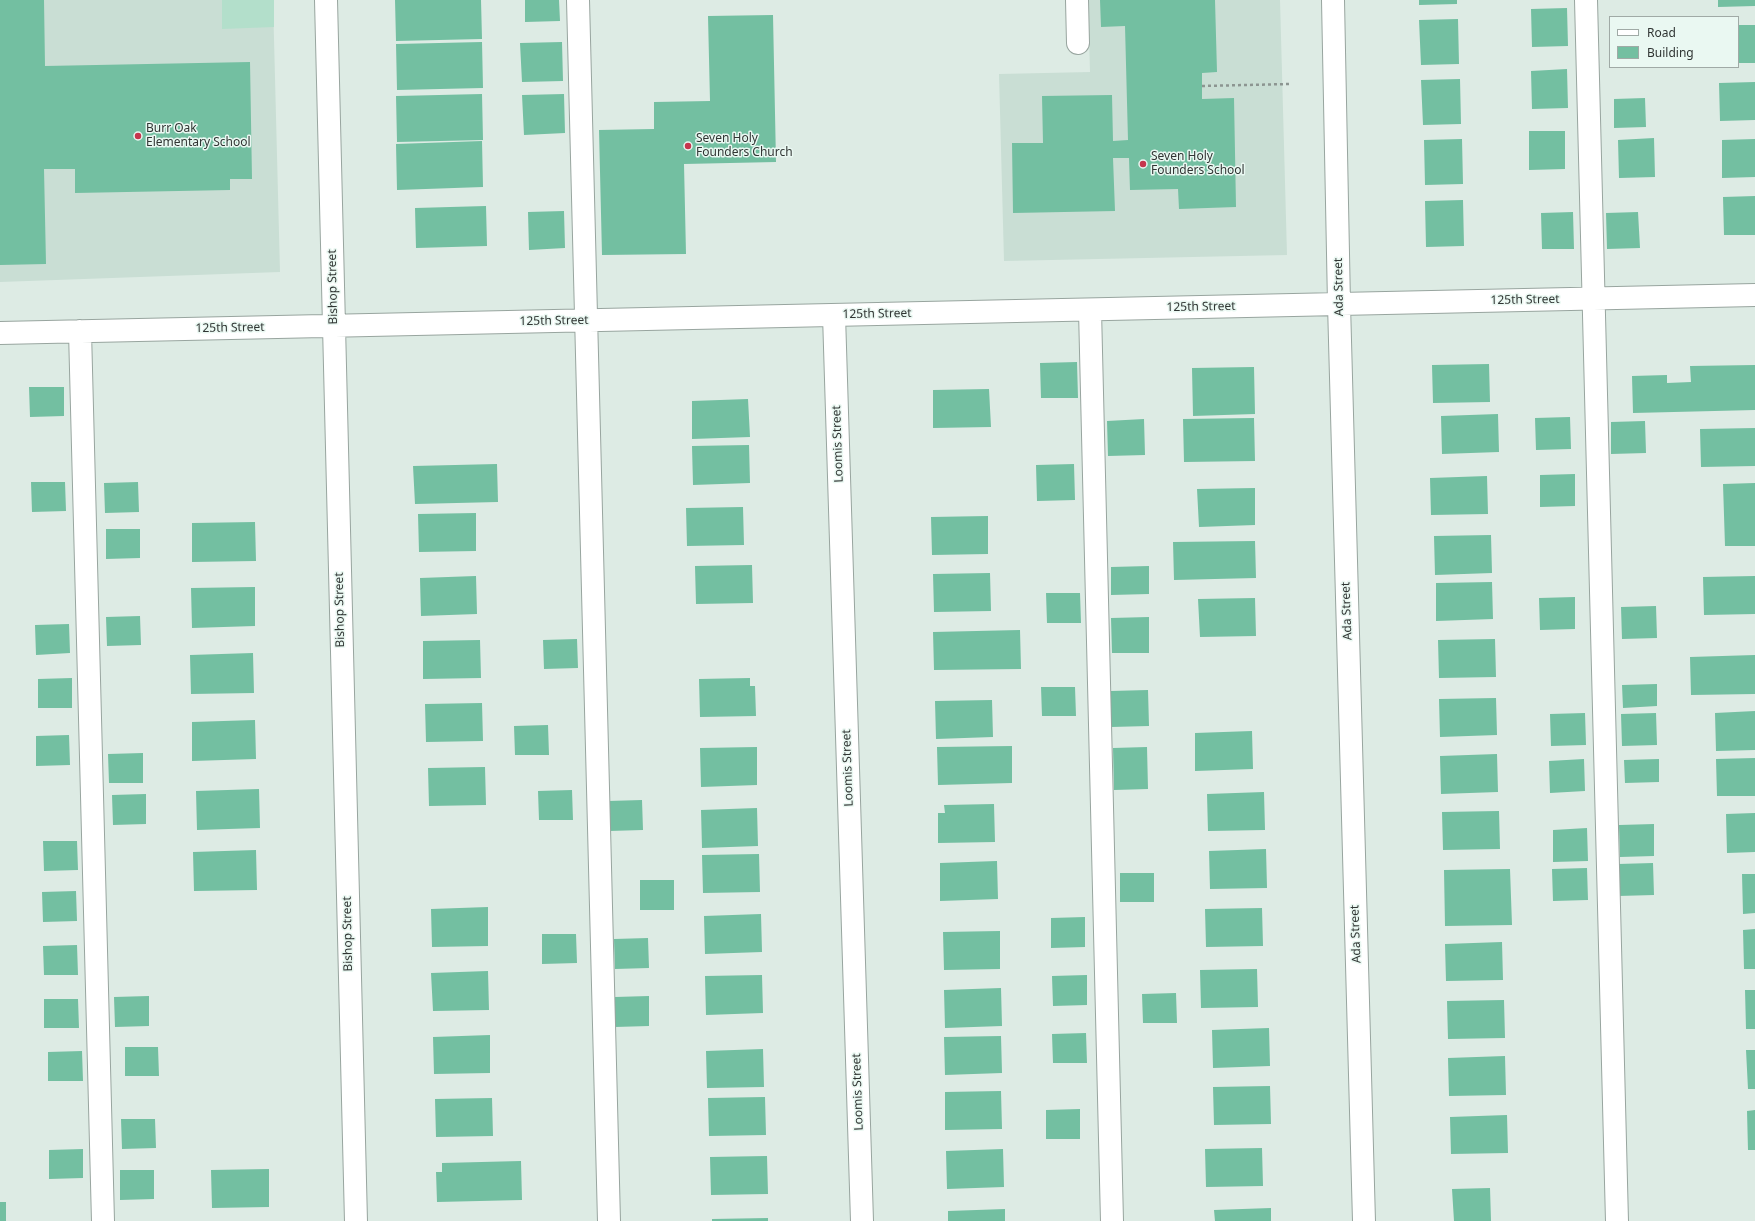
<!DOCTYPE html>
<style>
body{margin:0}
#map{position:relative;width:1755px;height:1221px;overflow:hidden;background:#ddebe4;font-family:"Noto Sans",sans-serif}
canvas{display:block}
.legend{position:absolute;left:1609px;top:16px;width:130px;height:52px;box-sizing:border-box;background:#eaf8f2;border:1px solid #a0aaa6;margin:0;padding:5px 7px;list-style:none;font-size:12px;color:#303533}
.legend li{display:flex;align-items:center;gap:8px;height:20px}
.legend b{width:20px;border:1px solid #a0aaa6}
</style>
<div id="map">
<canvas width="1755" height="1221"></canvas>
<ul class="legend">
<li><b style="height:5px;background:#fff"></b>Road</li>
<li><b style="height:11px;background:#73bfa1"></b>Building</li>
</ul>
</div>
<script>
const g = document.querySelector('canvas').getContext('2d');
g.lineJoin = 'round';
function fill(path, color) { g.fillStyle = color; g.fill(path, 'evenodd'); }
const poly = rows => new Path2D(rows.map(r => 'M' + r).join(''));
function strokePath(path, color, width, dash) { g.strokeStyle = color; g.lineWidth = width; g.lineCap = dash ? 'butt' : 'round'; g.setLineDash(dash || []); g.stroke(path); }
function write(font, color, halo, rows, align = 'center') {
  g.font = font + ' "Noto Sans",sans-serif'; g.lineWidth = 3; g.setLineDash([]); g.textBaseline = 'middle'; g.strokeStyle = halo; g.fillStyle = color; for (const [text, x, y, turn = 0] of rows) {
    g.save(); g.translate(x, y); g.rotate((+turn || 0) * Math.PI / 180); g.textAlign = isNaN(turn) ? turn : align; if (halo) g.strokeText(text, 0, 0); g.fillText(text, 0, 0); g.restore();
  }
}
const built = poly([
 [0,0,273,0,280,272,0,282],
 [1088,0,1280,0,1287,255,1004,261,999,74,1090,72]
]);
const green = poly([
 [222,0,274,0,274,27,222,29]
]);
const building = poly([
 [0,0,44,0,45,66,250,62,252,179,230,179,230,190,75,193,75,169,44,169,46,264,0,265],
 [395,0,481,0,482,39,396,41],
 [525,0,559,0,560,21,525,22],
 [1100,0,1215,0,1217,72,1202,73,1202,99,1234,98,1236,207,1179,209,1178,189,1130,190,1129,158,1113,158,1115,211,1013,213,1012,143,1043,143,1042,96,1112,95,1113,141,1128,140,1125,26,1101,27],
 [1419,0,1457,0,1457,4,1419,5],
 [1718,0,1755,0,1755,6,1718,7],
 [1567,8,1568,46,1532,47,1531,9],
 [773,15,776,162,684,164,686,254,602,255,599,130,654,129,654,102,710,101,708,16],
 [1458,19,1459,64,1421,65,1419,20],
 [1738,25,1755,25,1755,63,1738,63],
 [482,42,483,88,397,90,396,44],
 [562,42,563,81,522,82,520,43],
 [1567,69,1568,108,1532,109,1531,71],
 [1460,79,1461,124,1423,125,1421,80],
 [1755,82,1755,120,1720,121,1719,83],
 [482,94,483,140,397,142,396,96],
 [564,94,565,133,524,135,522,95],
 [1645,98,1646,127,1614,128,1614,99],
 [1529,131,1565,131,1565,169,1529,170],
 [1654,138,1655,177,1619,178,1618,140],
 [1462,139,1463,184,1425,185,1424,140],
 [1755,139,1755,177,1722,178,1722,140],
 [482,141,483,187,397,190,396,144],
 [1755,196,1755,235,1724,235,1723,197],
 [1463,200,1464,246,1426,247,1425,201],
 [486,206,487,246,416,248,415,208],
 [564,211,565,248,529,250,528,212],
 [1573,212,1574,249,1542,249,1541,213],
 [1638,212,1640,248,1607,249,1606,213],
 [1077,362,1078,398,1041,398,1040,363],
 [1489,364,1490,402,1433,403,1432,365],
 [1755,365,1755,410,1633,413,1632,376,1667,375,1667,383,1691,382,1690,366],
 [1254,367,1255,414,1193,416,1192,368],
 [29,387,64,387,64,416,30,417],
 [989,389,991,427,933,428,933,390],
 [748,399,750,437,692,439,692,401],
 [1498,414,1499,452,1442,454,1441,416],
 [1570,417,1571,449,1536,450,1535,418],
 [1254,418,1255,461,1184,462,1183,419],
 [1144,419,1145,455,1108,456,1107,421],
 [1645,421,1646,453,1611,454,1611,422],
 [1755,428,1755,466,1701,467,1700,429],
 [749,445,750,483,693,485,692,446],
 [497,464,498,502,415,504,413,466],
 [1074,464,1075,500,1037,501,1036,465],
 [1575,474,1575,506,1540,507,1540,475],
 [1487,476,1488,514,1431,515,1430,478],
 [31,482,65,482,66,511,32,512],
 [138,482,139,512,105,513,104,483],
 [1755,483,1755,546,1725,546,1723,484],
 [1255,488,1255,525,1199,527,1197,489],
 [743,507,744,545,687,546,686,508],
 [476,513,476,551,419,552,418,514],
 [988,516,988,554,932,555,931,517],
 [255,522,256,561,192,562,192,523],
 [106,529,140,529,140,558,106,559],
 [1491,535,1492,573,1435,575,1434,536],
 [1255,541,1256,578,1174,580,1173,542],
 [752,565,753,603,696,604,695,566],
 [1149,566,1149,594,1111,595,1111,567],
 [990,573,991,611,934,612,933,574],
 [476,576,477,614,421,616,420,578],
 [1755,576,1755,614,1704,615,1703,577],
 [1492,582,1493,619,1436,621,1436,583],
 [255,587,255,626,192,628,191,588],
 [1046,593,1080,593,1081,623,1047,623],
 [1575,597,1575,629,1540,630,1539,598],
 [1255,598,1256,636,1200,637,1198,599],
 [1656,606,1657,638,1622,639,1621,607],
 [140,616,141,645,107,646,106,617],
 [1149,617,1149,653,1112,653,1111,618],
 [69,624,70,653,36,655,35,625],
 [1020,630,1021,669,934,670,933,632],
 [577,639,578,668,544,669,543,640],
 [1495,639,1496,677,1439,678,1438,640],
 [480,640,481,678,423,679,423,641],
 [253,653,254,693,191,694,190,655],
 [1755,655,1755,694,1691,695,1690,657],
 [72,678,72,708,38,708,38,679],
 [750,678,750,686,755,686,756,716,700,717,699,679],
 [1657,684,1657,706,1623,708,1622,685],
 [1041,687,1075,687,1076,716,1042,716],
 [1148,690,1149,726,1111,727,1111,691],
 [1496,698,1497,735,1440,737,1439,699],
 [992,700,993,737,936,739,935,701],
 [482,703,483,741,426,742,425,704],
 [1755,711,1755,750,1716,751,1715,713],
 [1585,713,1586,745,1551,746,1550,714],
 [1656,713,1657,745,1622,746,1621,714],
 [255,720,256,759,192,761,192,722],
 [548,725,549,755,515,755,514,726],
 [1252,731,1253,769,1195,771,1195,733],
 [69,735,70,765,36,766,36,736],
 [1012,746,1012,783,938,785,937,747],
 [757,747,757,785,701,787,700,748],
 [1147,747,1148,789,1114,790,1113,748],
 [143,753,143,783,109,783,108,754],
 [1497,754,1498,792,1441,794,1440,756],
 [1755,758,1755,796,1717,796,1716,759],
 [1584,759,1585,791,1550,793,1549,761],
 [1659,759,1659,782,1625,783,1624,760],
 [485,767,486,805,429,806,428,768],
 [259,789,260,828,197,830,196,791],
 [572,790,573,820,539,820,538,791],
 [1264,792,1265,830,1208,831,1207,794],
 [146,794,146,824,113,825,112,795],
 [642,800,643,830,609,831,608,801],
 [994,804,995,842,938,843,938,813,945,813,944,805],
 [757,808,758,846,702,848,701,810],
 [1499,811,1500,849,1443,850,1442,812],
 [1755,813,1755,852,1727,853,1726,814],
 [1654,824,1654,856,1620,857,1619,825],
 [1587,828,1588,861,1553,862,1553,830],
 [43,841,77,841,78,870,44,871],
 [1266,849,1267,888,1210,889,1209,851],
 [256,850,257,890,194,891,193,852],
 [759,854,760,892,703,893,702,855],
 [997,861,998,899,940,901,940,863],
 [1653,863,1654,895,1618,896,1618,864],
 [1587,868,1588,900,1553,901,1552,869],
 [1510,869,1512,925,1445,926,1444,870],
 [1120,873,1154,873,1154,902,1120,902],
 [1742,874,1755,874,1755,913,1743,914],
 [640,880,674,880,674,910,640,910],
 [76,891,77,921,43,922,42,892],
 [488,907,488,946,432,947,431,909],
 [1262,908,1263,946,1206,947,1205,909],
 [761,914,762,952,705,954,704,916],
 [1085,917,1085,947,1051,948,1051,918],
 [1755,929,1755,969,1744,969,1743,930],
 [1000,931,1000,969,944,970,943,932],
 [542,934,576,934,577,963,542,964],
 [648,938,649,968,615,969,614,939],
 [1502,942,1503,980,1446,981,1445,944],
 [77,945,78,975,44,975,43,946],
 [1257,969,1258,1007,1201,1008,1200,970],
 [488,971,489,1010,433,1011,431,973],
 [762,975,763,1013,706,1015,705,976],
 [1087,975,1087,1005,1053,1006,1052,976],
 [1001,988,1002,1026,945,1028,944,990],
 [1745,990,1755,990,1755,1029,1746,1029],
 [1176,993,1177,1023,1143,1023,1142,994],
 [149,996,149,1026,115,1027,114,997],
 [649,996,649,1026,615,1027,615,997],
 [44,999,78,999,79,1028,44,1028],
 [1504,1000,1505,1038,1448,1039,1447,1001],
 [1269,1028,1270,1066,1213,1068,1212,1030],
 [1086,1033,1087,1063,1053,1063,1052,1034],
 [490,1035,490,1073,434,1074,433,1037],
 [1001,1036,1002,1073,945,1075,944,1037],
 [125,1047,158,1047,159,1076,125,1076],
 [763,1049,764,1087,707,1088,706,1051],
 [1746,1050,1755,1050,1755,1089,1748,1089],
 [82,1051,83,1081,48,1081,48,1052],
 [1505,1056,1506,1095,1449,1096,1448,1058],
 [1270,1086,1271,1124,1214,1125,1213,1087],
 [1001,1091,1002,1129,945,1130,945,1092],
 [765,1097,766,1135,709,1136,708,1098],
 [492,1098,493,1136,436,1137,435,1099],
 [1080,1109,1080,1139,1046,1139,1046,1110],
 [1755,1110,1755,1150,1748,1150,1747,1111],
 [1507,1115,1508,1153,1451,1154,1450,1117],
 [121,1119,155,1119,156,1148,122,1149],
 [1262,1148,1263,1186,1206,1187,1205,1149],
 [83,1149,83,1178,49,1179,49,1150],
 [1003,1149,1004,1187,947,1189,946,1151],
 [767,1156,768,1194,711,1195,710,1157],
 [521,1161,522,1200,437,1202,436,1172,442,1172,442,1163],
 [269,1169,269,1207,212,1208,211,1170],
 [120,1170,154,1170,154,1199,120,1200],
 [1490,1188,1491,1221,1454,1221,1452,1189],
 [0,1202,6,1202,6,1221,0,1221],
 [1271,1208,1271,1221,1215,1221,1214,1210],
 [1005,1209,1005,1221,948,1221,948,1211],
 [768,1218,768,1221,712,1221,712,1219]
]);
const path = poly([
 [1202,86,1290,84]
]);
const minor = poly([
 [326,0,356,1221],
 [578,0,609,1221],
 [1077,0,1078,43],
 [1333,0,1339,304,1364,1221],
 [1586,0,1617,1221],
 [1090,310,1112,1221],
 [834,315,862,1221],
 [80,331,103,1221],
 [0,333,1755,295]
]);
const markers = [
 [138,136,4,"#c6364d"],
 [688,146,4,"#c6364d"],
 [1143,164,4,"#c6364d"]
];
const poiNames = [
 ["Burr Oak",146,129],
 ["Elementary School",146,143],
 ["Seven Holy",696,139],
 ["Founders Church",696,153],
 ["Seven Holy",1151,157],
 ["Founders School",1151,171]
];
const streetNames = [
 ["Bishop Street",333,287,-91],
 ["Ada Street",1339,287,-91],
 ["125th Street",1525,300,-1],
 ["125th Street",1201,307,-1],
 ["125th Street",877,314,-1],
 ["125th Street",554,321,-1],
 ["125th Street",230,328,-1],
 ["Loomis Street",838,444,-92],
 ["Bishop Street",340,610,-91],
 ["Ada Street",1347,611,-92],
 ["Loomis Street",848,768,-92],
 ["Bishop Street",348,934,-91],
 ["Ada Street",1356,934,-92],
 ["Loomis Street",858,1092,-92]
];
fill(built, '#c9ded4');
fill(green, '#b3dfcb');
fill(building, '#73bfa1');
strokePath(minor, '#98a59f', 24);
strokePath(path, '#8c9591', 2.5, [3, 3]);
strokePath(minor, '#fff', 22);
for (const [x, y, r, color] of markers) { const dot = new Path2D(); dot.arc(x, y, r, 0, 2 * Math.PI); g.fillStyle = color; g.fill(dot); strokePath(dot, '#eaf8f2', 1.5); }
write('12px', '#303533', '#eaf8f2', poiNames, 'left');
write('12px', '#303533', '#eaf8f2', streetNames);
</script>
